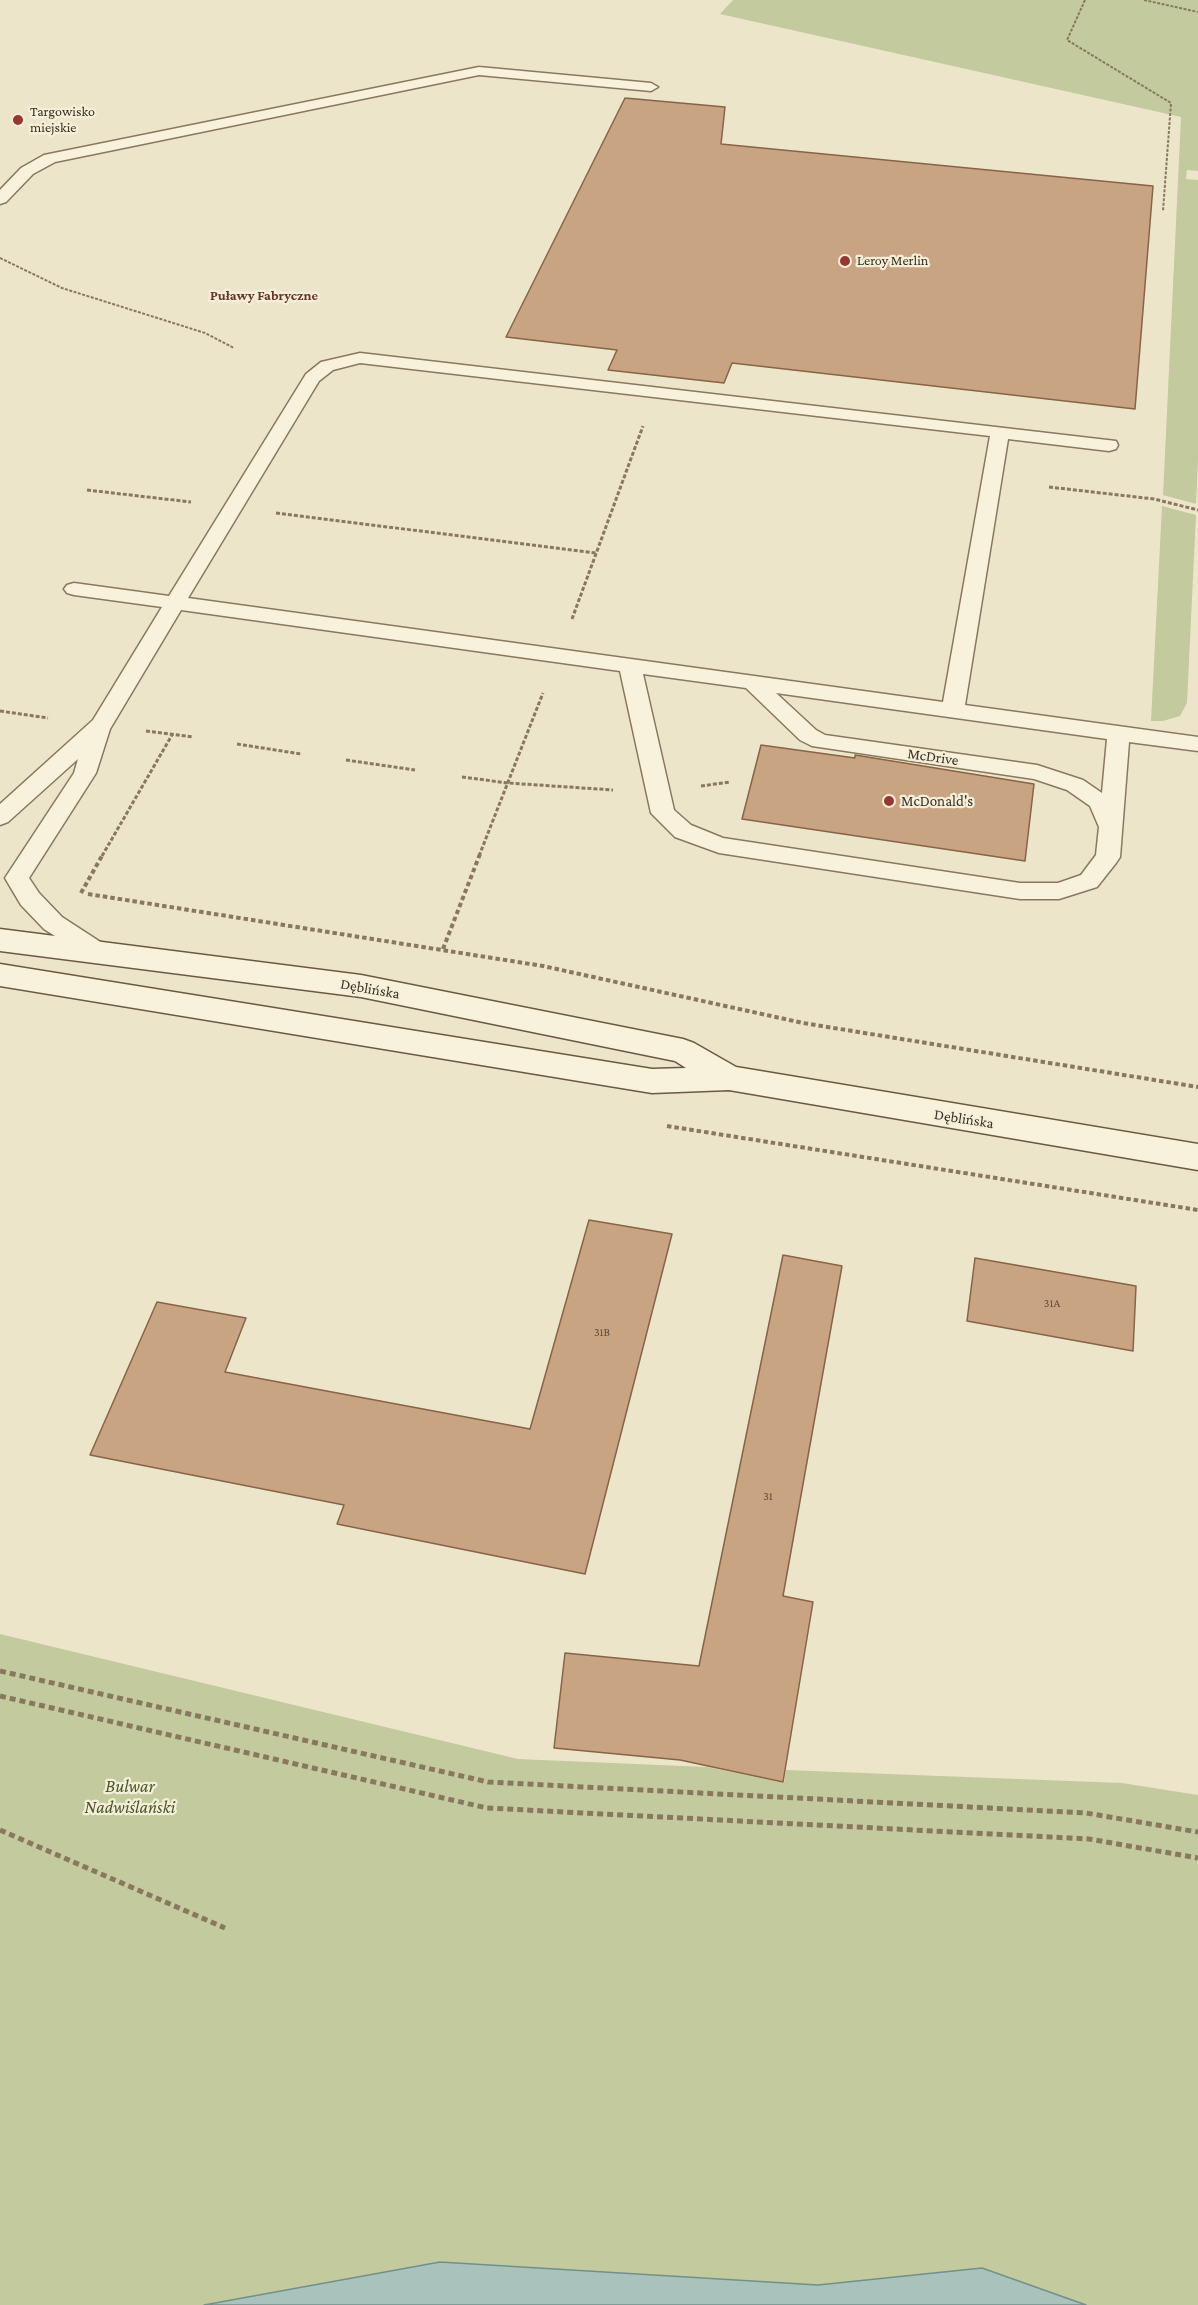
<!DOCTYPE html>
<meta charset="utf-8">
<style>
body{margin:0}
canvas{display:block;background:#ede5ca}
</style>
<canvas width="1198" height="2305"></canvas>
<script>
const g = document.querySelector('canvas').getContext('2d');
g.lineJoin = 'round';
function fill(path, color) { g.fillStyle = color; g.fill(path, 'evenodd'); }
const poly = rows => new Path2D(rows.map(r => 'M' + r).join(''));
function strokePath(path, color, width, dash) { g.strokeStyle = color; g.lineWidth = width; g.lineCap = dash ? 'butt' : 'round'; g.setLineDash(dash || []); g.stroke(path); }
function write(font, color, halo, rows, align = 'center') {
  g.font = font + ' "Crimson Pro",serif'; g.lineWidth = 4.5; g.setLineDash([]); g.textBaseline = 'middle'; g.strokeStyle = halo; g.fillStyle = color; for (const [text, x, y, turn = 0] of rows) {
    g.save(); g.translate(x, y); g.rotate((+turn || 0) * Math.PI / 180); g.textAlign = isNaN(turn) ? turn : align; if (halo) g.strokeText(text, 0, 0); g.fillText(text, 0, 0); g.restore();
  }
}
const green = poly([
 [733,0,1198,0,1198,171,1187,170,1186,179,1198,180,1198,461,1196,504,1163,495,1181,117,720,14],
 [1162,506,1196,515,1187,703,1180,716,1163,721,1151,721],
 [0,1634,518,1759,707,1767,784,1783,786,1770,1122,1783,1198,1795,1198,2305,1086,2305,982,2268,818,2285,440,2262,204,2305,0,2305]
]);
const water = poly([
 [440,2262,818,2285,982,2268,1086,2305,204,2305,440,2262]
]);
const building = poly([
 [625,98,725,107,721,144,1153,186,1135,409,732,363,724,383,608,370,617,350,506,337,625,98],
 [761,745,855,758,855,755,1034,784,1025,861,742,819,761,745],
 [589,1220,672,1234,585,1574,337,1524,344,1505,90,1455,157,1302,246,1318,225,1372,530,1429,589,1220],
 [783,1255,842,1266,783,1596,813,1602,783,1782,680,1760,554,1748,565,1653,699,1666,783,1255],
 [975,1258,1136,1286,1133,1351,967,1321,975,1258]
]);
const pathFar3 = poly([
 [1085,0,1067,40,1171,103,1163,211],
 [1144,0,1198,12],
 [0,258,62,288,205,333,234,348]
]);
const pathFar2 = poly([
 [1049,487,1154,499,1198,510],
 [87,490,191,502],
 [276,513,596,553],
 [572,619,643,426],
 [0,711,48,718],
 [146,731,193,737],
 [237,744,301,754],
 [346,760,415,770],
 [462,777,508,783,613,790],
 [701,786,730,782],
 [102,856,172,735],
 [479,856,543,693]
]);
const pathFar1 = poly([
 [81,893,103,854],
 [88,894,543,966,803,1023,1198,1087],
 [443,949,480,854],
 [667,1126,1198,1210]
]);
const path = poly([
 [0,1671,488,1782,1086,1813,1198,1832],
 [0,1696,487,1808,1089,1839,1198,1858],
 [0,1830,225,1928]
]);
const service = poly([
 [479,67,651,83,658,87,651,91,479,75,55,162,33,174,6,202,0,204,0,190,21,168,44,155,479,67],
 [360,353,1116,441,1118,445,1116,449,1109,451,1008,439,965,705,1198,737,1198,751,1129,742,1120,857,1116,863,1097,887,1059,899,1020,899,719,853,675,837,651,813,620,671,181,610,110,729,96,773,29,878,39,893,62,917,105,945,108,951,105,957,96,960,87,957,44,929,21,905,5,878,74,773,78,759,8,822,0,825,0,804,93,720,162,607,74,595,67,593,64,589,67,585,74,583,169,596,306,374,321,362,360,353],
 [360,363,990,436,943,702,188,598,319,381,333,370,360,363],
 [643,674,746,688,800,740,812,746,1034,779,1067,790,1090,806,1099,827,1096,855,1081,875,1058,883,1020,883,723,838,691,825,674,810,643,674],
 [776,693,1107,739,1102,793,1083,780,1037,765,825,735,816,730,776,693]
]);
const secondary = poly([
 [0,929,361,975,683,1039,694,1043,736,1067,1198,1144,1198,1170,729,1090,652,1093,0,986,0,964,652,1069,686,1068,675,1061,361,997,0,951,0,929]
]);
const markers = [
 [18,120,6,"#953832"],
 [845,261,6,"#953832"],
 [889,801,6,"#953832"]
];
const numberNames = [
 ["31A",1052,1303],
 ["31B",602,1332],
 ["31",768,1496]
];
const farPoinames = [
 ["Targowisko",30,112],
 ["miejskie",30,128],
 ["Leroy Merlin",857,261]
];
const farNeighbourhoodnames = [
 ["Puławy Fabryczne",264,296]
];
const streetNames = [
 ["McDrive",933,757,8],
 ["Dęblińska",370,989,10],
 ["Dęblińska",964,1119,9]
];
const poiNames = [
 ["McDonald's",901,801]
];
const nearParknames = [
 ["Bulwar",130,1786],
 ["Nadwiślański",130,1807]
];
fill(green, '#c3cb9e');
fill(water, '#aac2bc');
strokePath(water, '#71908a', 1.5);
fill(building, '#c9a482');
strokePath(building, '#876446', 1.5);
strokePath(service, '#89785f', 3);
strokePath(secondary, '#6b5942', 3);
strokePath(pathFar3, '#89785f', 2, [3, 1.5]);
strokePath(pathFar2, '#89785f', 3, [4, 2]);
strokePath(pathFar1, '#89785f', 4, [4.5, 3]);
strokePath(path, '#89785f', 5, [6, 4]);
fill(service, '#f8f2dd');
fill(secondary, '#f8f2dd');
for (const [x, y, r, color] of markers) { const dot = new Path2D(); dot.arc(x, y, r, 0, 2 * Math.PI); g.fillStyle = color; g.fill(dot); strokePath(dot, '#f5efd9', 2); }
write('12px', '#5e4c3a', null, numberNames);
write('14px', '#3a2f22', '#f5efd9', farPoinames, 'left');
write('bold 14px', '#653623', '#f5efd9', farNeighbourhoodnames);
write('15px', '#3a2f22', '#f5efd9', streetNames);
write('15px', '#3a2f22', '#f5efd9', poiNames, 'left');
write('italic 18px', '#475629', '#f5efd9', nearParknames);
</script>
